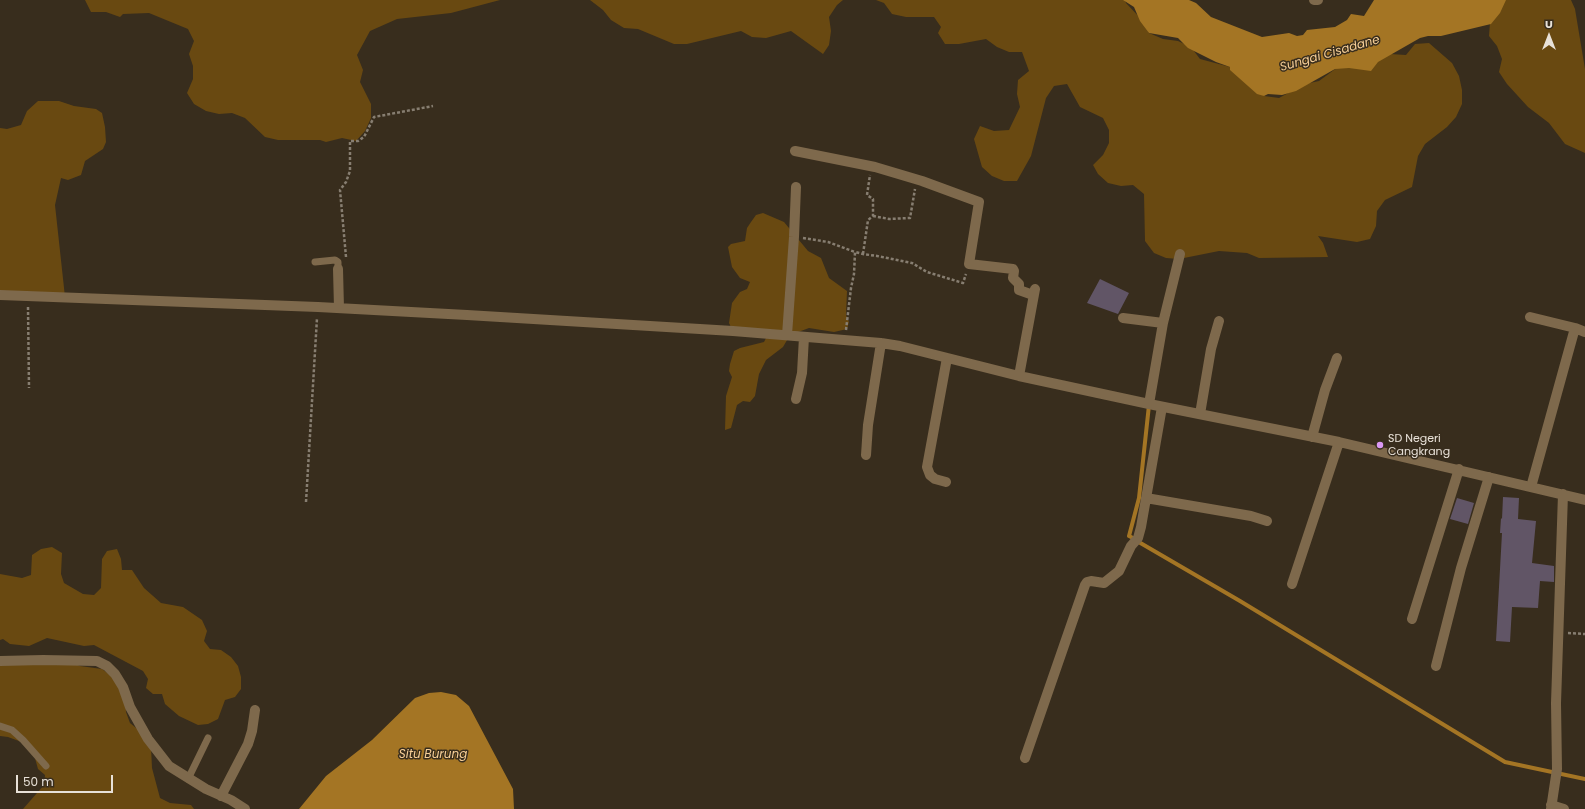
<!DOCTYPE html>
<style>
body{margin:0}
#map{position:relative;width:1585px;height:809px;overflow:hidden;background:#382d1d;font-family:Poppins,sans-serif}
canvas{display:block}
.north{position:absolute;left:1529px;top:16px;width:40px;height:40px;-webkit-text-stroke:3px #382d1d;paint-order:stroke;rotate:0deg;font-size:11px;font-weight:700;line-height:16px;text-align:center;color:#e8e1d8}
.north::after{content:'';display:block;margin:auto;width:14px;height:18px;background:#e8e1d8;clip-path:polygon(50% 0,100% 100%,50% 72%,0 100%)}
.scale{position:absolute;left:16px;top:775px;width:97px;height:18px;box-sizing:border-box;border:2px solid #e8e1d8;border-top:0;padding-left:5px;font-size:12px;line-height:14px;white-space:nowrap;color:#e8e1d8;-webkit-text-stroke:3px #382d1d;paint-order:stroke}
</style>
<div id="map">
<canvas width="1585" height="809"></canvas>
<div class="north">U</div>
<div class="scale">50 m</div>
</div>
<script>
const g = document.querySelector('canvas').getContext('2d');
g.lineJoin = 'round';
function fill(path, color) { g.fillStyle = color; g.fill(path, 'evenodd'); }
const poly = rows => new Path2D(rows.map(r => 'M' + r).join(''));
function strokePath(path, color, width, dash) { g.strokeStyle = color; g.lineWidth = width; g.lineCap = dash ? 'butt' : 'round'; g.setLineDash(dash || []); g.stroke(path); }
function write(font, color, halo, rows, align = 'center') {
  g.font = font + ' Poppins,sans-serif'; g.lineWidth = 3; g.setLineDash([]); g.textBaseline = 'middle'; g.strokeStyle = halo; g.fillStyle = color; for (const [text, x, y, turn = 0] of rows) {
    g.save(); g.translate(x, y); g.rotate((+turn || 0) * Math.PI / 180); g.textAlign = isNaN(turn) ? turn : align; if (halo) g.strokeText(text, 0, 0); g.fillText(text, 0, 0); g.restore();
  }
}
const green = poly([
 [85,0,500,0,451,13,397,19,370,31,357,55,363,70,360,82,371,104,371,118,365,131,356,141,342,138,326,142,320,140,278,140,265,137,245,118,232,113,219,114,206,111,194,104,187,93,193,79,193,66,189,54,194,41,188,29,149,13,123,14,120,17,106,12,91,12],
 [590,0,843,0,837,5,829,17,831,31,829,45,823,54,791,31,766,38,752,37,741,31,687,44,674,44,638,29,624,28,611,20,603,10],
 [876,0,1125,0,1126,3,1142,20,1149,33,1163,39,1178,41,1191,47,1200,59,1230,67,1264,96,1279,98,1305,84,1319,81,1342,64,1377,59,1390,54,1406,55,1415,44,1429,43,1452,63,1459,76,1462,90,1462,104,1456,117,1447,127,1425,144,1418,156,1412,187,1385,200,1377,211,1376,226,1370,239,1357,242,1318,236,1323,243,1328,257,1259,258,1247,253,1219,251,1179,259,1166,258,1154,253,1145,241,1144,194,1133,185,1121,186,1108,183,1098,174,1093,165,1103,155,1109,143,1109,130,1103,118,1080,107,1067,84,1054,86,1046,98,1031,156,1017,181,1004,181,992,176,982,167,974,139,980,126,994,131,1009,130,1020,107,1017,94,1018,80,1029,71,1022,52,1009,52,997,47,986,39,959,44,945,44,938,33,941,27,934,17,906,17,892,14,884,3],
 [1504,0,1571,0,1575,9,1585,69,1585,153,1565,144,1549,123,1528,107,1507,84,1499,72,1502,59,1497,46,1489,36,1490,23],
 [38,101,59,101,74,106,96,109,102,113,105,127,106,142,103,149,85,161,81,175,68,180,61,178,55,205,65,297,0,291,0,128,7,129,21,125,27,111],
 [763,213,784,222,808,251,821,258,829,278,847,291,846,315,849,322,847,329,834,332,809,328,790,335,783,347,766,360,759,374,755,396,750,402,743,401,737,405,731,428,725,430,726,396,732,377,729,371,730,364,734,351,740,348,764,342,767,336,732,329,729,323,732,303,740,292,747,289,750,282,740,278,732,267,728,247,731,244,745,241,747,228,751,222,756,215],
 [52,547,62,553,61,574,64,583,83,594,94,595,101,588,102,559,107,551,117,549,121,559,122,570,132,570,144,588,161,603,183,607,202,620,207,631,204,641,210,649,221,650,231,657,238,666,241,677,241,689,235,697,225,700,218,719,208,724,198,725,179,716,165,704,162,694,153,694,146,688,148,679,143,671,94,645,84,646,47,638,29,646,10,644,3,639,0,640,0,574,22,578,31,575,32,555,41,549],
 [0,656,60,657,80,666,102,669,110,675,125,692,126,712,130,723,146,736,151,747,152,768,160,798,170,803,191,805,194,809,23,809,44,785,45,775,38,769,33,751,27,744,8,737,0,736]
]);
const water = poly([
 [1123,0,1189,0,1196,3,1211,17,1262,37,1289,33,1297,36,1303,35,1307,30,1335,27,1347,20,1351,14,1364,16,1374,0,1506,0,1500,13,1491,24,1441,36,1428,36,1420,38,1378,62,1371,71,1349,68,1335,69,1296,91,1282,95,1268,94,1264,96,1257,94,1230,70,1230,67,1216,62,1188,48,1178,38,1149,33,1140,21,1134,7],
 [441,692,456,695,469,706,513,789,514,809,299,809,326,776,372,740,415,698,429,693]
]);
const stream = poly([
 [1135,539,1129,536,1139,498,1149,405],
 [1137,541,1240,601,1505,762,1585,779]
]);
const building = poly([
 [1100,279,1129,293,1118,314,1087,303],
 [1503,497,1519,498,1518,519,1536,521,1532,563,1554,566,1554,582,1540,581,1538,608,1512,607,1510,642,1496,641,1502,533,1500,533,1501,518,1502,519],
 [1457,498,1474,503,1468,524,1450,519]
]);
const path = poly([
 [873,216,889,219,910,218,915,189],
 [803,238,828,242,855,252],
 [863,254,868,220,873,216,873,199,867,195,870,175],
 [346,257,340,190,346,182,350,171,350,141,358,141,364,137,374,117,433,106],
 [28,307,29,388],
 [846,330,851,288,854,274,855,252,863,254,877,256,912,263,927,272,963,283,966,274],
 [306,502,317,318],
 [1568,633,1585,634]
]);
const lane = poly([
 [315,262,335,260,338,262,338,269],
 [0,726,12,730,23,740,46,766],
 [188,779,208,738]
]);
const street = poly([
 [1314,0,1318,0],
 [795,151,875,167,922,181,979,202,969,264,1013,269,1014,271,1013,278,1019,284,1019,290,1033,295],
 [338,269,339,308],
 [0,295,318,307,467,315,733,331,881,343,900,346,1019,376,1149,404,1339,442,1585,500],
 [1530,317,1575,328],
 [1123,318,1163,323],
 [787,335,794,237,796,187],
 [1019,376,1035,289],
 [796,399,802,373,804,337],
 [1149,404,1163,323,1180,254],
 [1200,414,1211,349,1219,321],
 [1312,437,1325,390,1337,358],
 [866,455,868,425,881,343],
 [946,482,935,479,930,475,927,467,947,358],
 [1531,487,1575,328,1585,332],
 [1146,498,1251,516,1267,521],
 [1292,584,1339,442],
 [1412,619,1459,469],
 [0,661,43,660,97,661,107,666,115,674,123,687,130,707,148,739,169,766,206,789,231,800,245,809],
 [1436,666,1461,568,1489,477],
 [1025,758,1085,585,1087,582,1091,581,1104,583,1119,571,1131,546,1138,538,1141,527,1162,407],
 [221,796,248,744,252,731,255,710],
 [1551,805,1564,809],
 [1551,809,1557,769,1556,703,1563,494]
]);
const markers = [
 [1380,445,4,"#db99f5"]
];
const poiNames = [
 ["SD Negeri",1388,439],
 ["Cangkrang",1388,452]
];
const waterNames = [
 ["Sungai Cisadane",1330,54,-16],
 ["Situ Burung",433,755]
];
fill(green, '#694911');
fill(water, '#a47524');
strokePath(stream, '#a47524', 4);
fill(building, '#615566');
strokePath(path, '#877e71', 2.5, [3, 2]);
strokePath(lane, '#7e694c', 7);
strokePath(street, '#7e694c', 10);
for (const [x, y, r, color] of markers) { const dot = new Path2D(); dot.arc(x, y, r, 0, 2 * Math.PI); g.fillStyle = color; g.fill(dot); strokePath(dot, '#382d1d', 1.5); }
write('11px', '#e8e1d8', '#382d1d', poiNames, 'left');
write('italic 12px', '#f7cf97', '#382d1d', waterNames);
</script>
